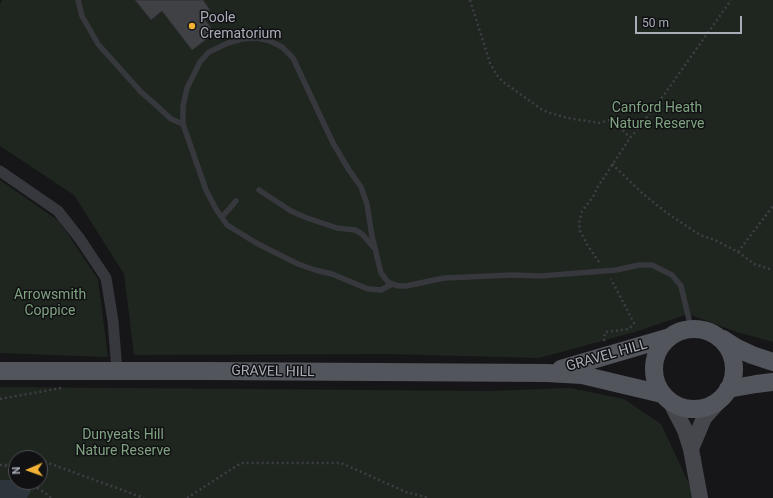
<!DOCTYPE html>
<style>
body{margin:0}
#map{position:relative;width:773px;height:498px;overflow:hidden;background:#161618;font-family:Roboto,sans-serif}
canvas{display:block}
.north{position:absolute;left:8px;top:450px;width:40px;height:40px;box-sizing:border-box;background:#111113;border:1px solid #4d4f55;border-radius:50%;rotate:268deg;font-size:11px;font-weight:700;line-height:16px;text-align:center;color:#a8adb8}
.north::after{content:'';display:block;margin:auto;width:14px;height:18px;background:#f2b134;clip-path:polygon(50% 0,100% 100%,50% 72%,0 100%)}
.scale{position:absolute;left:635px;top:16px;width:107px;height:18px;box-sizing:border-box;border:2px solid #a8adb8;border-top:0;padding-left:5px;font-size:12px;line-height:14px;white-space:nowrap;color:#a8adb8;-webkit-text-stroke:3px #111113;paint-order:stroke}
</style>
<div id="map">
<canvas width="773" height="498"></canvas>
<div class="north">N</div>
<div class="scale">50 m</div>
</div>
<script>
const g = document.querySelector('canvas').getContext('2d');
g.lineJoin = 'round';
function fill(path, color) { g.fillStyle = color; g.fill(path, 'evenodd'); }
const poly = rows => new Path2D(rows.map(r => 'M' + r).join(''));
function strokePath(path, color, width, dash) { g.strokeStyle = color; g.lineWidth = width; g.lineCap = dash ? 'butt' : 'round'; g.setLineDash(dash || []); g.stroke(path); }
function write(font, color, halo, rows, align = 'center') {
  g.font = font + ' Roboto,sans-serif'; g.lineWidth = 3; g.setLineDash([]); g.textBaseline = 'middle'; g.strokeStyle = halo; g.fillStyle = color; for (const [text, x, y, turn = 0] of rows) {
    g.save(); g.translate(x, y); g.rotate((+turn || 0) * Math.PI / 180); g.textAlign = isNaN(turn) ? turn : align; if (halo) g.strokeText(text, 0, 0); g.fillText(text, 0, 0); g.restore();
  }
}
const green = poly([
 [2,0,773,0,773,342,737,332,688,314,635,332,539,358,388,354,134,355,124,274,74,195,0,146,0,4],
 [0,180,59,221,98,279,108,357,0,353],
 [0,387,490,391,570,388,624,399,661,424,692,490,693,498,0,498],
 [16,458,40,458,40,482,16,482]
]);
const water = poly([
 [0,480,13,480,31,491,27,498,0,498]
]);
const building = poly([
 [135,0,203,0,210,10,202,16,215,33,192,50,162,11,151,20,135,0]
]);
const path = poly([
 [470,0,490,63,496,74,502,81,541,109,550,113,568,118,599,123,613,119,630,138],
 [612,164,642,193,667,213,700,235,717,241,738,252,754,264,773,270],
 [738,252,773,206],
 [599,262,588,246,580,231,579,223,582,211,593,197,597,188,630,138,641,125,666,92,731,0],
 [604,341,605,332,629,329,634,323,611,279],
 [0,399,61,388],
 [40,460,144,498],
 [0,465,4,465,16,473],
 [5,465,16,463],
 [29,482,52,498],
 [187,498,241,463,341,463,406,492,429,498]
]);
const lane = poly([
 [78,0,82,16,98,44,141,92,157,106,171,119,183,124],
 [259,190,291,211,307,218,337,228,355,230,362,234,374,248],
 [222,217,236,201],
 [392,284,381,290,368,289,332,274,315,270,298,264,258,244,227,225,216,209,206,190,183,124,183,106,187,88,200,62,209,52,228,43,242,39,258,38,270,41,282,47,293,58,333,143,349,170,361,187,367,204,372,236,381,273,388,282,392,284,399,286,406,286,444,278,513,275,541,276,616,270,639,265,652,265,672,275,681,286,691,328]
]);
const street = poly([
 [0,171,58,211,80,239,106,278,113,321,117,371]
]);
const secondary = poly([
 [671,403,685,430,691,449,700,498],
 [691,449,704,418,721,399]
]);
const primary = poly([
 '654 369a40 40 0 1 1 80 0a40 40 0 1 1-80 0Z',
 [723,339,737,348,752,355,773,362],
 [561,369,667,338],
 [0,371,208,371,547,373,582,375,662,394],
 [728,389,756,384,773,382]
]);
const markers = [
 [192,26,4,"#f2b134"]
];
const poiNames = [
 ["Poole",200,18],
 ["Crematorium",200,34]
];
const parkNames = [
 ["Canford Heath",657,108],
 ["Nature Reserve",657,124],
 ["Arrowsmith",50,295],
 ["Coppice",50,311],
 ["Dunyeats Hill",123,435],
 ["Nature Reserve",123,451]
];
const streetNames = [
 ["GRAVEL HILL",607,356,-16],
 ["GRAVEL HILL",273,372,1]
];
fill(green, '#1e261f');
fill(water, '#2c353c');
fill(building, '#404145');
strokePath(building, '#303034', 1);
strokePath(path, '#3d3f44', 2.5, [2, 3]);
strokePath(lane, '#37383d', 5.5);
strokePath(street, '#37383d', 11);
strokePath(secondary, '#45474d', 16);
strokePath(primary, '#53555c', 18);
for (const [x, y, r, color] of markers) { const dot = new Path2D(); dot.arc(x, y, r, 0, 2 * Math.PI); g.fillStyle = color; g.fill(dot); strokePath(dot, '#111113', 1.5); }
write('14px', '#a8adb8', '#111113', poiNames, 'left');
write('14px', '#7fa381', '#111113', parkNames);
write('14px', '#a8adb8', '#111113', streetNames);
</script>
